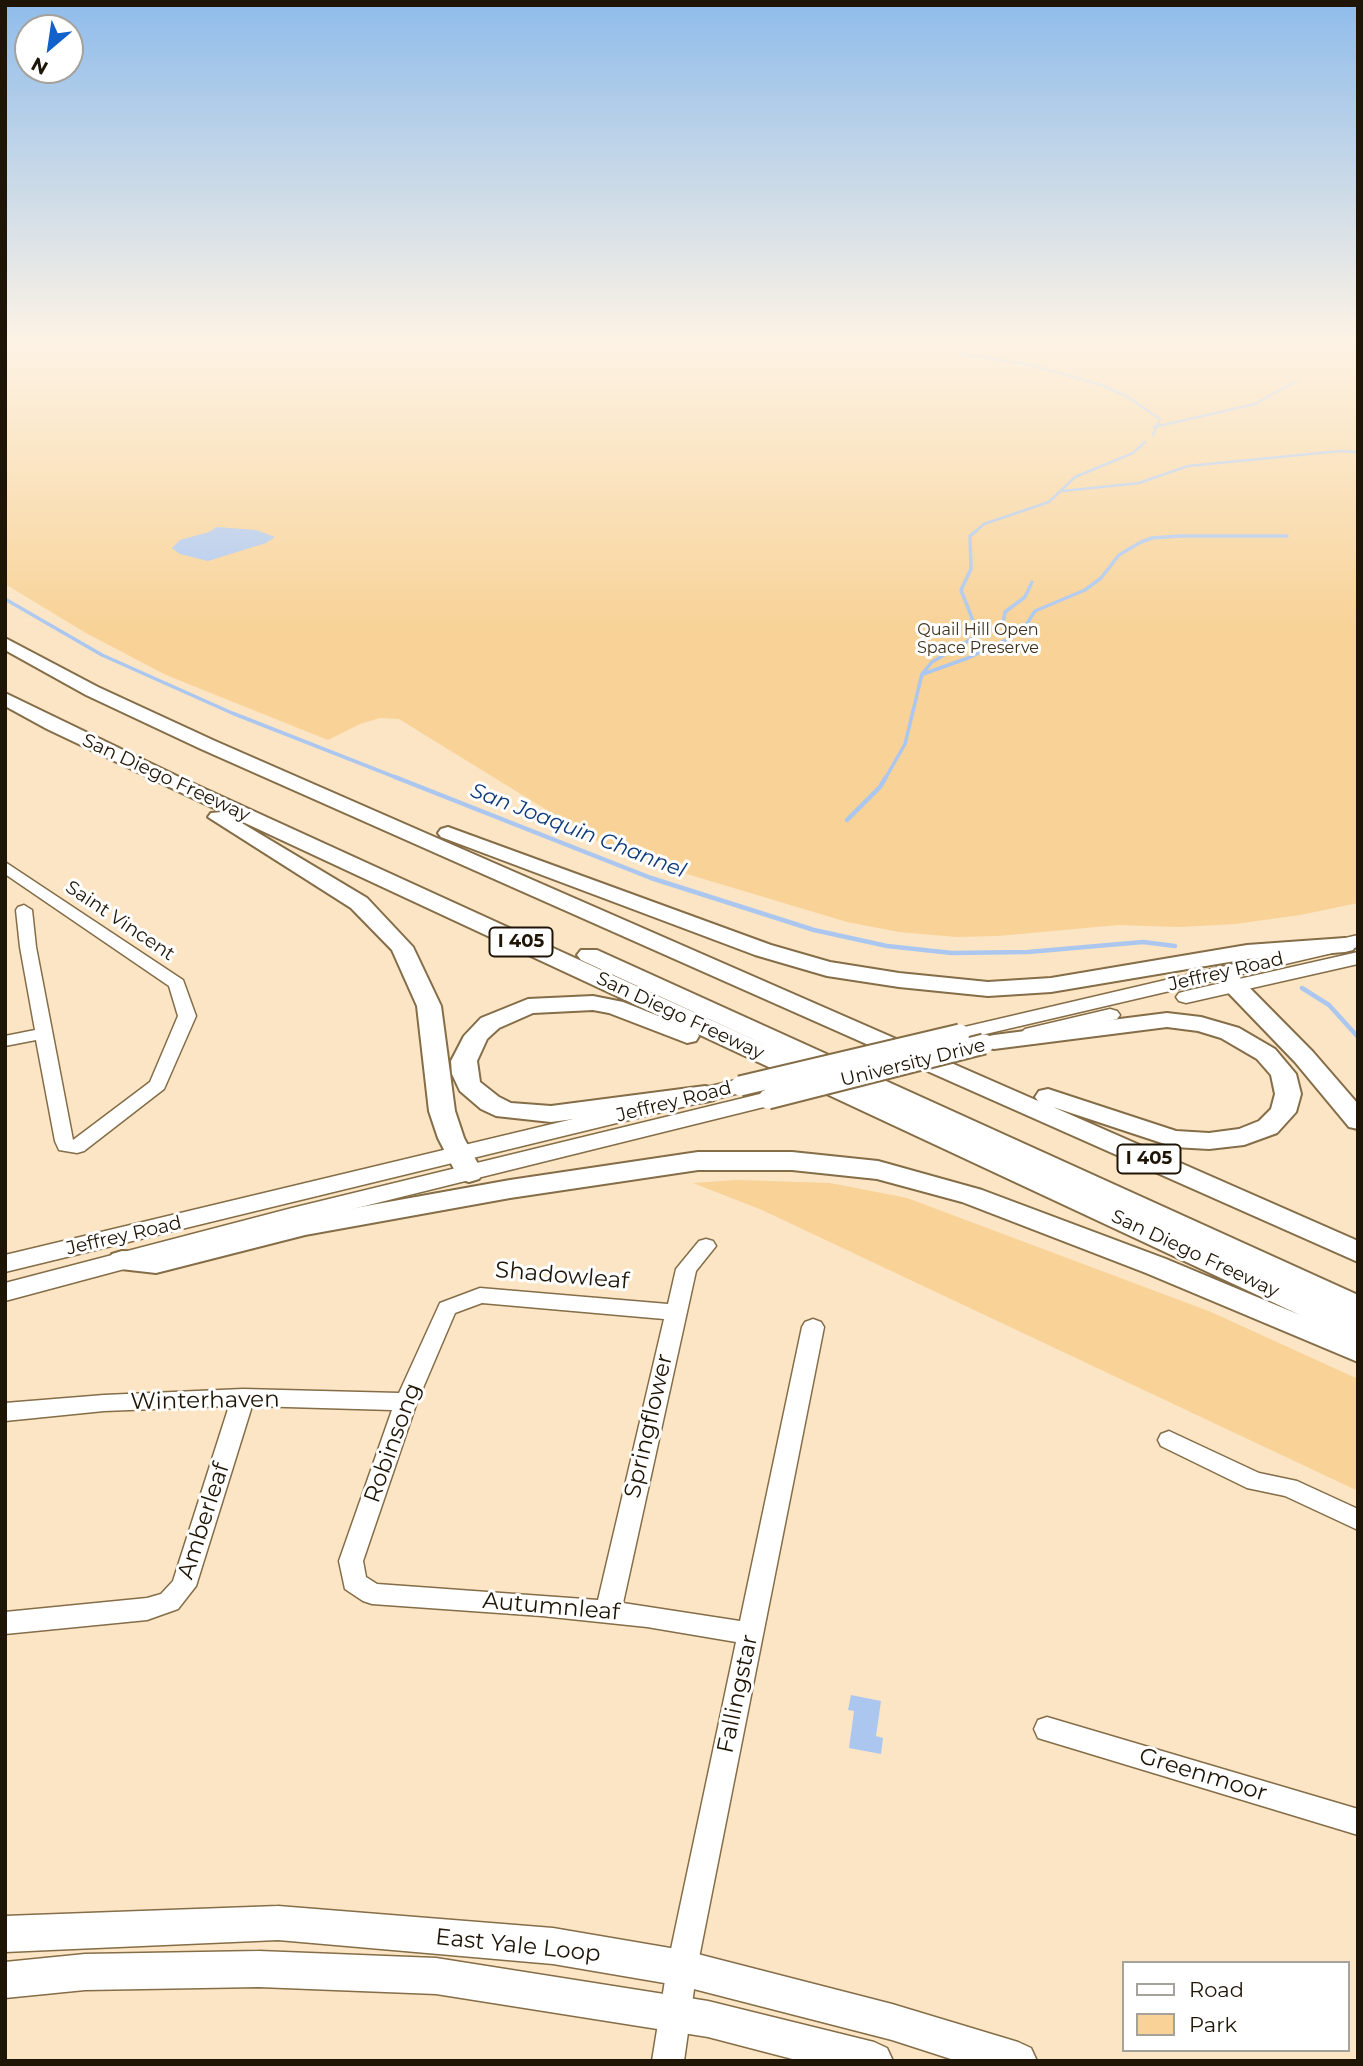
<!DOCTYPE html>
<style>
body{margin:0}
#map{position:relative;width:1363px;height:2066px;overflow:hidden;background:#fbe5c5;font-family:Montserrat,sans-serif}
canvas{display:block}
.frame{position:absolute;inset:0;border:7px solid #1e1506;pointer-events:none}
.legend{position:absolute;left:1122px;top:1961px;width:228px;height:91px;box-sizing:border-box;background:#fff;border:2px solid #a5a19b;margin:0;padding:9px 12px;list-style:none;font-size:21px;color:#1e1506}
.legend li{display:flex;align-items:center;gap:14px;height:35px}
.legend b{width:35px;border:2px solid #a5a19b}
.north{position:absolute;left:14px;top:14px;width:70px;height:70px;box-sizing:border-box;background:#fff;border:2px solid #a5a19b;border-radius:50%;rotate:209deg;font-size:19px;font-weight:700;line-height:28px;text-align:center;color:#1e1506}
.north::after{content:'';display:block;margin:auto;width:24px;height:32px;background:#1260ca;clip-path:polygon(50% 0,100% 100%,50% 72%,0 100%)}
</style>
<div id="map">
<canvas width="1363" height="2066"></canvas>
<div class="frame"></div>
<ul class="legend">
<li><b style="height:9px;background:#fff"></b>Road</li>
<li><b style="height:19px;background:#f8d296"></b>Park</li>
</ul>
<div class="north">N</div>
</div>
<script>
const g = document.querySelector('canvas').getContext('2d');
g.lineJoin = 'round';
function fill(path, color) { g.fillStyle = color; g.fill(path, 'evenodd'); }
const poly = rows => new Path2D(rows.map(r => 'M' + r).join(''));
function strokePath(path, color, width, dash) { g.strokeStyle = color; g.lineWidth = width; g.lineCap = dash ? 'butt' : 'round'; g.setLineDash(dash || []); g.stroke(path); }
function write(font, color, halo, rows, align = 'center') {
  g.font = font + ' Montserrat,sans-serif'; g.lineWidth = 6; g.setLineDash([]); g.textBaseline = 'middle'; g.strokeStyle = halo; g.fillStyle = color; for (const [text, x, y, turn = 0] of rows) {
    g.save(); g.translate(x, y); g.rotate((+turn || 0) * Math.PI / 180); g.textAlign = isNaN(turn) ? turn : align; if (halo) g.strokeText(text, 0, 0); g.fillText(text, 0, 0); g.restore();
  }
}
const green = poly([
 [5,343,1358,343,1358,903,1300,915,1235,924,1179,927,1118,925,998,936,956,937,899,932,847,922,677,871,597,841,399,719,380,718,360,724,328,740,166,675,86,633,5,584],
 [737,1180,830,1183,907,1198,1211,1312,1358,1379,1358,1491,762,1210,693,1183]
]);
const water = poly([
 [217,527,256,530,275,537,266,543,208,561,180,554,172,548,180,540,209,532],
 [851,1695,881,1701,876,1736,883,1738,881,1754,849,1748,854,1711,848,1710]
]);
const streamFar2 = poly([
 [961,354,1031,365,1102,385,1128,397,1160,419,1153,435],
 [1154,427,1255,404,1296,381],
 [1063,491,1139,483,1188,466,1340,451,1358,452],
 [974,533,984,524,1049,502,1075,477,1133,453,1145,442]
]);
const streamFar1 = poly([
 [5,599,102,655,232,713,400,779],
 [974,637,1003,624,1005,612,1025,597,1032,582],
 [923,674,968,658,1021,633,1035,611,1085,590,1101,578,1119,555,1141,542,1152,538,1180,536,1287,536],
 [885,779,905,744,922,674,932,662,973,638,977,631,961,590,971,569,970,536,976,531]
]);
const stream = poly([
 [395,777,651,878,814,930,887,946,952,953,1028,952,1143,942,1175,946],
 [847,820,880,787,886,777],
 [1302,988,1329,1005,1358,1037]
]);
const minor = poly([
 [5,862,183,980,196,1016,164,1089,84,1151,77,1153,59,1150,55,1141,36,1040,5,1046,5,1036,35,1030,20,947,16,910,18,907,24,905,32,910,36,947,73,1140,150,1082,178,1016,169,986,5,874,5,862],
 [706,1239,713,1241,716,1246,696,1271,623,1603,740,1621,802,1327,805,1322,813,1319,821,1322,824,1327,697,1968,684,2061,652,2061,667,1968,736,1642,647,1627,542,1616,372,1604,363,1601,345,1589,339,1561,392,1410,252,1406,196,1586,178,1609,147,1620,5,1634,5,1612,147,1598,161,1594,173,1581,229,1406,104,1411,5,1421,5,1403,104,1395,243,1389,399,1393,440,1303,480,1288,668,1304,676,1269,699,1241,706,1239],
 [482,1303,664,1319,598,1600,377,1584,366,1577,363,1561,417,1402,455,1313,482,1303],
 [1169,1431,1259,1473,1297,1481,1358,1509,1358,1530,1285,1496,1247,1488,1161,1446,1158,1440,1161,1434,1169,1431],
 [1047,1717,1358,1809,1358,1835,1038,1738,1034,1729,1038,1720,1047,1717]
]);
const major = poly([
 [1358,935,1358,947,960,1040,953,1038,949,1034,953,1030,960,1028,1358,935],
 [1358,952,1358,964,1186,1003,1179,1001,1176,997,1179,993,1186,991,1358,952],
 [1110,1009,1117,1011,1120,1015,1117,1019,1032,1039,1025,1037,1021,1033,1025,1029,1110,1009],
 [740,1079,748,1081,751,1086,748,1091,5,1272,5,1255,740,1079],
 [768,1092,776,1094,779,1099,776,1104,292,1224,5,1301,5,1283,292,1208,768,1092],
 [278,1906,553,1928,682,1950,892,2004,1018,2042,1031,2048,1037,2061,957,2061,892,2040,682,1986,553,1964,278,1940,5,1952,5,1916,278,1906],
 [259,1951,436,1958,708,2001,874,2042,887,2048,893,2061,800,2061,708,2037,436,1994,259,1987,85,1990,5,1998,5,1962,85,1954,259,1951]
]);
const highway = poly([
 [5,638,98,687,215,741,1038,1101,1035,1097,1039,1091,1048,1089,1176,1131,1209,1133,1239,1129,1259,1121,1271,1109,1275,1094,1271,1075,1257,1059,1221,1038,1198,1031,1167,1027,994,1049,985,1047,982,1042,985,1037,994,1035,1167,1013,1201,1017,1239,1028,1275,1049,1296,1074,1301,1094,1296,1112,1277,1133,1244,1145,1209,1149,1174,1147,1053,1107,1358,1241,1358,1262,201,749,86,695,5,650,5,638],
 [5,693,181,778,772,1048,581,960,577,955,581,950,597,950,1358,1295,1358,1362,1146,1273,962,1202,877,1179,792,1170,698,1170,510,1198,305,1235,156,1273,112,1268,108,1261,112,1254,122,1251,156,1253,305,1217,510,1180,698,1152,792,1152,878,1161,982,1190,1166,1259,1300,1315,698,1034,699,1036,696,1041,687,1043,609,1013,593,1010,533,1013,499,1028,487,1039,477,1061,480,1082,499,1097,511,1103,551,1106,705,1086,714,1088,718,1094,714,1100,705,1102,551,1122,496,1116,481,1109,460,1091,452,1074,451,1061,464,1036,481,1018,528,999,593,996,623,1002,666,1019,230,816,367,898,413,947,441,1006,455,1111,464,1138,483,1173,479,1179,469,1182,459,1179,438,1138,429,1111,417,1006,392,950,351,908,208,817,211,813,222,812,47,729,5,706,5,693],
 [448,827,771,945,830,962,899,973,988,982,1051,978,1247,945,1345,938,1353,940,1356,945,1353,950,1345,952,1247,959,1051,992,988,996,899,987,827,976,755,955,441,837,438,833,441,829,448,827],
 [1223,967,1231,969,1313,1052,1358,1104,1358,1129,1349,1127,1295,1062,1215,979,1211,974,1215,969,1223,967]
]);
const majorBridge = poly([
 [740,1086,960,1034],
 [768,1099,984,1044]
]);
const farParknames = [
 ["Quail Hill Open",978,630],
 ["Space Preserve",978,648]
];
const shields = [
 [521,942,63],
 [1149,1159,63]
];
const shieldNames = [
 ["I 405",521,942],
 ["I 405",1149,1159]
];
const streetNames = [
 ["San Diego Freeway",166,778,25],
 ["Saint Vincent",120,921,34],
 ["Jeffrey Road",1226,972,-13],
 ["San Diego Freeway",680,1016,25],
 ["University Drive",913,1063,-14],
 ["Jeffrey Road",674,1102,-14],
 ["Jeffrey Road",124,1236,-13],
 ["San Diego Freeway",1195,1254,25]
];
const waterNames = [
 ["San Joaquin Channel",578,831,21]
];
const nearStreetnames = [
 ["Shadowleaf",562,1276,5],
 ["Winterhaven",205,1401,-1],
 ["Springflower",649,1426,-77],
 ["Robinsong",393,1443,-70],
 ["Amberleaf",204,1521,-72],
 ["Autumnleaf",551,1607,5],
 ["Fallingstar",738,1694,-78],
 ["Greenmoor",1203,1775,17],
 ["East Yale Loop",518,1946,6]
];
fill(green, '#f8d296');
fill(water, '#abc7f0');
strokePath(streamFar2, '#abc7f0', 2.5);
strokePath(streamFar1, '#abc7f0', 3.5);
strokePath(stream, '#abc7f0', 4.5);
strokePath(minor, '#846d47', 3);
strokePath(major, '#846d47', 3);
strokePath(highway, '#846d47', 4);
fill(minor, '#fff');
fill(major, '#fff');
fill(highway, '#fff');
strokePath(majorBridge, '#846d47', 23, []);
strokePath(majorBridge, '#fff', 19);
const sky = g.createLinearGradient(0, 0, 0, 632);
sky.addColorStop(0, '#8fbceb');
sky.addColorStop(0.54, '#fdf3e5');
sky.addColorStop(1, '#fdf3e500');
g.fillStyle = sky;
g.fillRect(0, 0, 1363, 632);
write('16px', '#3e311b', '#fff', farParknames);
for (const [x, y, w] of shields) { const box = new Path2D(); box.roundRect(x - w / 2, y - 14.5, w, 29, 5); g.fillStyle = '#fff'; g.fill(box); strokePath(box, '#1e1506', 2); }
write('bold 18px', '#1e1506', null, shieldNames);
write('19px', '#1e1506', '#fff', streetNames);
write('italic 21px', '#0e3a79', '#fff', waterNames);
write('23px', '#1e1506', '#fff', nearStreetnames);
</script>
